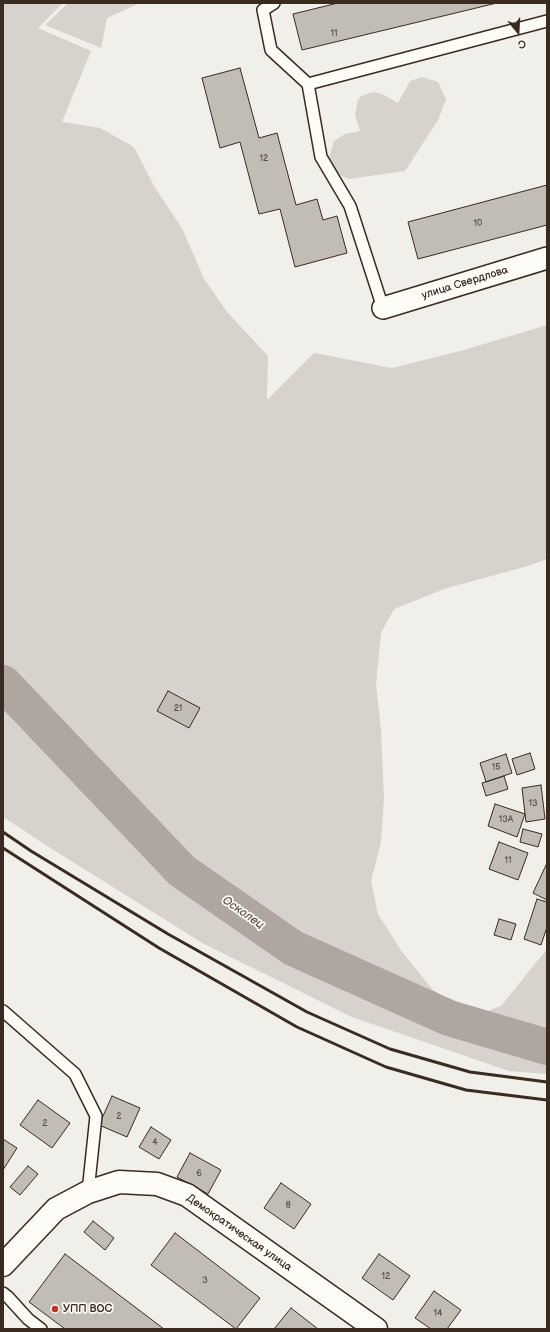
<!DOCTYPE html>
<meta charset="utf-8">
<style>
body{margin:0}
#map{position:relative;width:550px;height:1332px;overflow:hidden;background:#f1efea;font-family:"Balsamiq Sans",sans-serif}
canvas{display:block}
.frame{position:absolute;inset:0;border:4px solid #3b2a1e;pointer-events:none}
.north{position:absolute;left:498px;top:12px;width:40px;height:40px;-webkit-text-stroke:3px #fdfcf7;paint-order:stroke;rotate:162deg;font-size:11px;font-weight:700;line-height:16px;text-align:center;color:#3b2a1e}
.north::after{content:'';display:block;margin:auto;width:14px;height:18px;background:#3b2a1e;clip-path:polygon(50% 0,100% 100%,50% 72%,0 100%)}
</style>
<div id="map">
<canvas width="550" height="1332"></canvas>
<div class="frame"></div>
<div class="north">С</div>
</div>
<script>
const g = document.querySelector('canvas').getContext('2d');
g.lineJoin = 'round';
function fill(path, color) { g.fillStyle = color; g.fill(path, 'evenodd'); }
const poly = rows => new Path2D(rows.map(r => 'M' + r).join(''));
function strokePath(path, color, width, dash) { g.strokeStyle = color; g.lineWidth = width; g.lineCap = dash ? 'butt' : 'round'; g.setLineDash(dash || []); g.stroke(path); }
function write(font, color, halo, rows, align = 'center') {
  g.font = font + ' "Balsamiq Sans",sans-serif'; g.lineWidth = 3.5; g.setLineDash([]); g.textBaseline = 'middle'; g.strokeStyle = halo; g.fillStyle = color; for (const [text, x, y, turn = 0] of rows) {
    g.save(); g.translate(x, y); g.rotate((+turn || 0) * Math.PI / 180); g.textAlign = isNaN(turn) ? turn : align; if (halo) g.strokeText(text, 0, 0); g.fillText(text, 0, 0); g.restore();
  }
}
const green = poly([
 [3,3,63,3,38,28,91,51,62,122,100,128,134,147,154,186,183,230,204,279,228,313,268,356,267,400,314,353,392,368,464,350,547,325,547,559,531,565,444,589,394,609,381,633,376,684,381,730,384,798,381,842,371,881,378,914,402,952,433,990,474,1016,501,1006,547,949,547,1074,509,1071,352,1017,204,944,52,849,3,817],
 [68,3,140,3,107,18,101,48,45,25],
 [422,77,438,82,446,99,438,120,405,171,349,179,339,175,329,157,334,141,345,134,360,131,355,115,358,100,361,96,373,92,382,94,398,103,410,81]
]);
const river = poly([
 [3,683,182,871,293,948,449,1018,547,1047]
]);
const building = poly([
 [338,3,497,3,302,50,293,14,338,3],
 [240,68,259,138,277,133,296,205,317,199,323,220,337,216,347,253,295,267,280,209,259,214,240,142,220,148,202,78,240,68],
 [547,185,547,225,418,259,408,222,547,185],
 [168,691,200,708,189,728,157,711,168,691],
 [530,753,535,769,517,775,512,759,530,753],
 [506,754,512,773,486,782,480,763,506,754],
 [504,776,508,789,486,796,482,783,504,776],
 [541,785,545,819,526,822,522,788,541,785],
 [495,804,525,814,517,837,488,826,495,804],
 [523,829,542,834,538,847,520,842,523,829],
 [499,842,528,853,518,880,489,869,499,842],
 [547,863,547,900,533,893,547,863],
 [537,899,547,902,547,927,541,945,524,939,537,899],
 [499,919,516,924,511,940,494,935,499,919],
 [112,1096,140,1108,127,1137,99,1125,112,1096],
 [38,1100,70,1123,52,1148,20,1125,38,1100],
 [151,1127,171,1140,159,1159,139,1147,151,1127],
 [3,1139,17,1148,3,1170,3,1139],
 [190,1153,221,1170,208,1194,177,1177,190,1153],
 [28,1166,38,1174,20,1195,10,1187,28,1166],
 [281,1183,311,1204,294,1229,264,1208,281,1183],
 [93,1221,114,1238,105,1250,84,1232,93,1221],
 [175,1233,260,1298,236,1329,151,1265,175,1233],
 [65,1254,164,1329,65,1329,29,1302,65,1254],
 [379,1254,410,1276,393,1300,362,1278,379,1254],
 [434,1291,461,1310,447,1329,431,1329,415,1318,434,1291],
 [291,1308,318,1329,274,1329,291,1308]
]);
const service = poly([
 [274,3,263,10,271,50,308,84],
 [383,308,350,206,321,157,308,84,547,21],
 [3,1011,75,1074,96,1116,88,1192],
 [3,1293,8,1297,28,1319,41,1329]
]);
const minor = poly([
 [383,308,547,258]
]);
const tertiary = poly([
 [3,1265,56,1209,88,1192,119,1182,157,1184,187,1195,376,1329]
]);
const rail = poly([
 [3,832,31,851,168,934,307,1012,390,1049,470,1072,547,1082],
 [3,848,159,948,297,1027,386,1067,466,1090,547,1100]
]);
const markers = [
 [55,1309,4,"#c8321e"]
];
const numberNames = [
 ["11",334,34],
 ["12",264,159],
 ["10",478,224],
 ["21",178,709],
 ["15",496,768],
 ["13",533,804],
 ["13А",506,820],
 ["11",508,861],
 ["2",119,1117],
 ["2",45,1124],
 ["4",155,1143],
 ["6",199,1174],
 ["8",288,1206],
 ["12",386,1277],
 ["3",205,1281],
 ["14",438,1314]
];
const streetNames = [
 ["улица Свердлова",465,283,-17],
 ["Демократическая улица",239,1233,35]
];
const poiNames = [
 ["УПП ВОС",63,1309]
];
const waterNames = [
 ["Осколец",243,913,35]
];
fill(green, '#d7d2cc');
strokePath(river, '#aea69f', 36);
fill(building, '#c1bcb4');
strokePath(building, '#3b2a1e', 1);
strokePath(service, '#3b2a1e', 14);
strokePath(minor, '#3b2a1e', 24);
strokePath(tertiary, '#3b2a1e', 25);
strokePath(service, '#fdfcf7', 11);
strokePath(minor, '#fdfcf7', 21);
strokePath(tertiary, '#fdfcf7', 22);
strokePath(rail, '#3b2a1e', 3);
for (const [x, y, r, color] of markers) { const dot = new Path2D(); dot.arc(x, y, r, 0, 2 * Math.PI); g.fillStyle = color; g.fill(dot); strokePath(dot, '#fdfcf7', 1.5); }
write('9px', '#5c4e44', null, numberNames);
write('11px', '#3b2a1e', '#fdfcf7', streetNames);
write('bold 11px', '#3b2a1e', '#fdfcf7', poiNames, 'left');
write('italic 12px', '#63554b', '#fdfcf7', waterNames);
</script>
